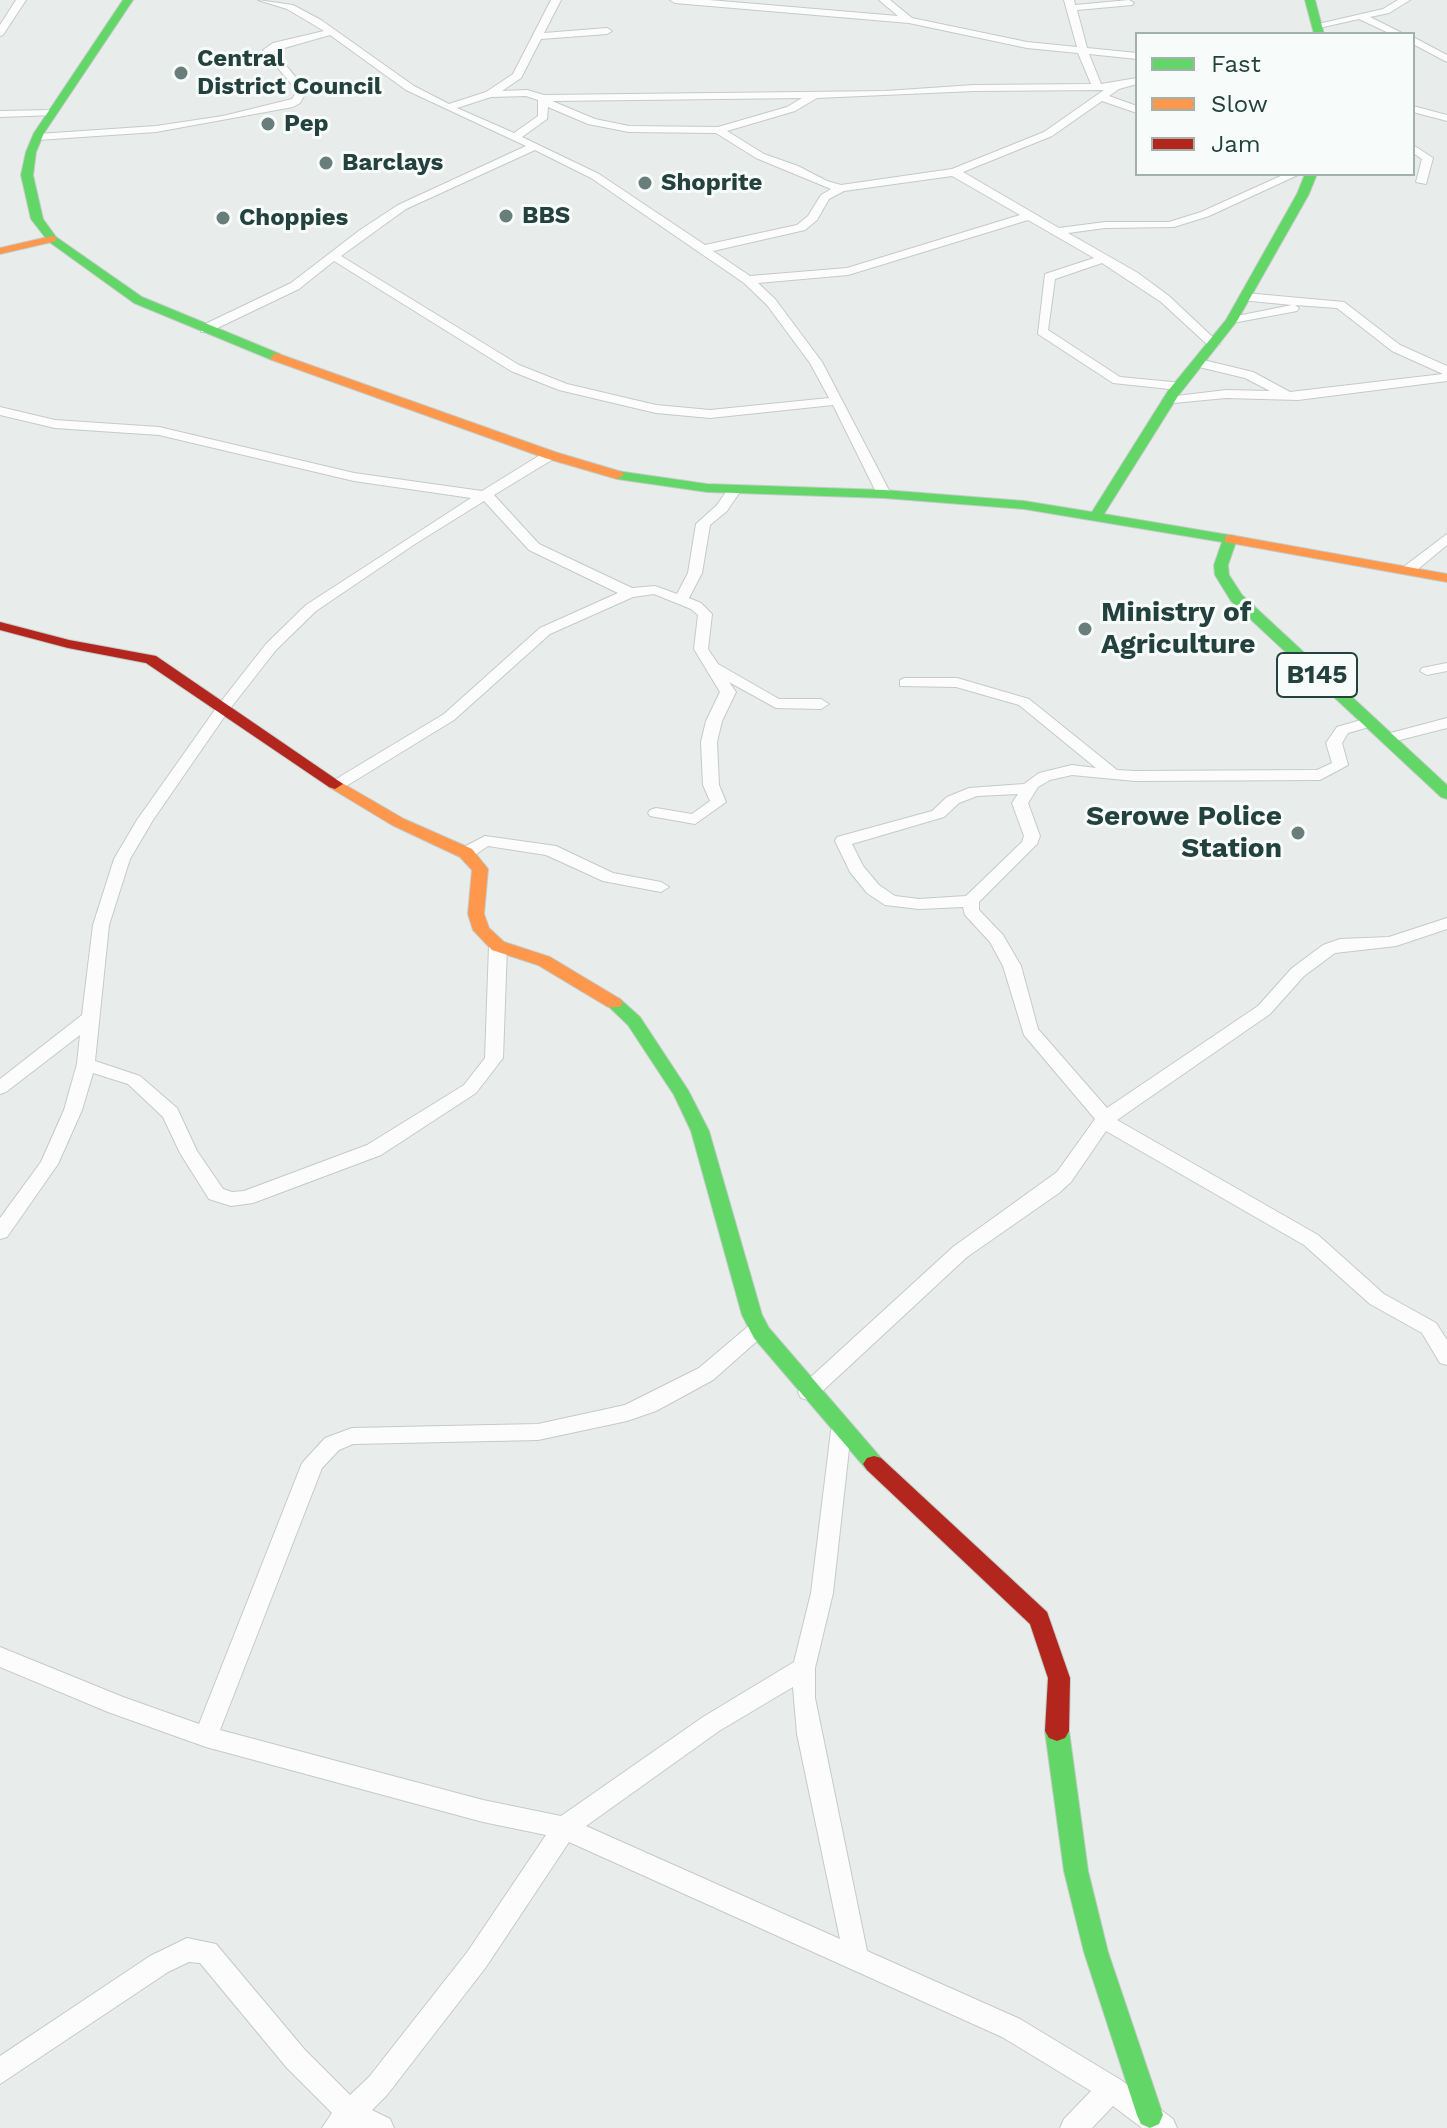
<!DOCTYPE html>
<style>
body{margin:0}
#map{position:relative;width:1447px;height:2128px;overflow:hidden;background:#e8edeb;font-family:"Work Sans",sans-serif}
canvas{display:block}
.legend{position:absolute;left:1135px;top:32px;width:280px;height:144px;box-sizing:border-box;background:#f7fbf9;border:2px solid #a3b1ae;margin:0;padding:10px 14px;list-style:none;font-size:24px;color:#24423d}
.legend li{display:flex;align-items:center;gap:16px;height:40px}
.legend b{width:40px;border:2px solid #a3b1ae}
</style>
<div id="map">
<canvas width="1447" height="2128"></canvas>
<ul class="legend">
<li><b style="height:10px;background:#63d668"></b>Fast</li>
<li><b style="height:10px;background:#ff974d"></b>Slow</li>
<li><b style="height:10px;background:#b3261e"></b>Jam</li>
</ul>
</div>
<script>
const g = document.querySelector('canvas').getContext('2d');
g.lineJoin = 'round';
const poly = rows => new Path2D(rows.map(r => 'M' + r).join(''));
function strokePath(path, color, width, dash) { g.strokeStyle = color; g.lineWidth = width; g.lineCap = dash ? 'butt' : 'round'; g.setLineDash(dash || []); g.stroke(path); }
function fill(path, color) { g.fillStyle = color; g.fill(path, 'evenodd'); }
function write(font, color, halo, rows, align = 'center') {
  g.font = font + ' "Work Sans",sans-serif'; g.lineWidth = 6; g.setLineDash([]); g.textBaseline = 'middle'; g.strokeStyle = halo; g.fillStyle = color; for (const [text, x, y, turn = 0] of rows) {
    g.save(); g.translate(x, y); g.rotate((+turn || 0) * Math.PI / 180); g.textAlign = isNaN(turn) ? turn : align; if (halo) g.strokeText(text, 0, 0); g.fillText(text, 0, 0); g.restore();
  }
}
const street = poly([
 [16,0,26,0,3,35,0,36,0,25,16,0],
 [258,0,293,5,321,20,414,86,449,104,486,92,513,74,551,0,561,0,544,33,607,28,612,31,607,34,541,39,521,78,502,91,527,90,544,95,886,91,974,85,1091,84,1078,53,1027,48,909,23,675,3,670,0,709,0,898,16,879,0,890,0,912,18,1027,42,1077,47,1064,0,1074,0,1075,5,1129,0,1134,3,1132,5,1077,10,1087,48,1137,53,1137,59,1089,54,1101,84,1137,78,1137,84,1119,89,1109,96,1137,106,1137,113,1102,101,1052,136,963,172,1059,228,1105,222,1169,222,1201,212,1285,174,1300,174,1209,216,1174,227,1105,228,1068,233,1138,273,1169,296,1220,344,1210,347,1161,302,1102,263,1055,279,1048,330,1120,377,1183,383,1183,389,1179,390,1113,383,1038,334,1045,274,1094,258,1028,220,848,275,758,283,775,299,822,362,891,494,884,498,877,494,833,405,710,418,656,413,559,390,511,371,334,261,299,289,209,332,201,332,201,326,291,283,360,230,398,205,526,146,406,90,330,35,274,51,307,91,300,103,293,107,156,132,38,140,33,137,38,134,156,126,223,116,292,99,297,91,263,50,273,43,324,31,287,9,258,0],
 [1104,90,1044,132,952,169,841,185,827,181,798,166,764,154,727,131,795,111,817,98,974,91,1104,90],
 [526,96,538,100,538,116,514,133,457,108,491,97,526,96],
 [802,98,787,107,718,127,629,126,595,119,552,101,802,98],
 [548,107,588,124,629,132,716,133,756,158,831,189,821,195,808,216,797,225,705,245,599,174,522,137,547,119,548,107],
 [535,150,591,178,744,283,767,305,810,363,829,398,710,410,656,405,567,384,519,365,341,256,406,209,535,150],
 [952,176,1020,215,847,268,750,276,713,251,805,230,817,220,829,199,844,191,952,176],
 [1398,0,1410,0,1389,13,1370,17,1404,34,1391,34,1359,19,1319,28,1314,25,1383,9,1398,0],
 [1413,37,1447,55,1447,62,1413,44,1413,37],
 [1413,106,1447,115,1447,121,1413,112,1413,106],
 [51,110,55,111,55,115,0,117,0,111,51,110],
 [1413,145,1433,158,1426,184,1416,182,1422,159,1413,153,1413,145],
 [1245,293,1344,302,1400,345,1447,366,1447,381,1298,400,1226,398,1163,404,1163,398,1168,397,1226,390,1270,391,1245,378,1195,366,1193,363,1199,359,1253,372,1290,392,1443,374,1392,351,1337,308,1295,305,1299,308,1297,311,1227,324,1227,318,1292,305,1241,300,1239,297,1245,293],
 [0,407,55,420,159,427,354,473,482,491,545,452,555,452,555,458,494,495,539,544,632,588,655,586,677,594,688,573,696,524,717,505,730,486,740,486,742,489,727,511,710,525,702,573,689,598,701,603,712,614,708,649,718,664,779,699,821,699,829,704,821,709,776,708,729,682,736,692,722,721,717,742,719,785,726,802,695,824,650,816,648,813,650,810,656,808,692,814,710,801,703,785,701,742,706,721,720,692,694,649,698,615,691,609,654,594,633,597,550,634,454,720,343,788,331,788,329,785,331,782,444,714,540,628,618,593,529,550,484,501,415,544,316,611,276,650,229,710,153,820,130,859,109,925,95,1061,140,1076,177,1108,197,1151,223,1189,232,1192,244,1191,367,1145,464,1085,485,1058,489,946,498,940,507,946,503,1058,476,1093,381,1155,253,1203,231,1206,209,1199,180,1153,163,1117,128,1084,93,1073,82,1110,58,1164,7,1237,0,1239,0,1218,41,1162,64,1110,77,1064,80,1035,6,1092,0,1094,0,1079,82,1015,93,925,114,859,137,820,219,704,266,644,306,605,471,498,354,481,159,435,55,428,0,415,0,407],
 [1447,534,1447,545,1412,574,1402,574,1402,568,1447,534],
 [1447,663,1447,671,1427,675,1420,671,1422,668,1447,663],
 [905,678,957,678,1029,699,1117,770,1135,771,1317,770,1332,763,1326,743,1337,727,1371,717,1376,719,1376,725,1348,733,1342,743,1348,765,1320,780,1135,781,1072,775,1050,780,1038,787,1028,803,1040,836,1037,844,979,902,979,910,1003,935,1021,966,1038,1029,1107,1108,1258,1006,1292,968,1323,945,1340,939,1389,937,1447,918,1447,929,1396,946,1335,953,1304,976,1270,1014,1117,1120,1318,1235,1384,1294,1436,1323,1447,1340,1447,1365,1440,1363,1422,1333,1370,1304,1304,1245,1106,1131,1071,1182,1059,1193,967,1257,815,1398,808,1400,801,1398,798,1392,801,1386,953,1247,1057,1172,1095,1119,1024,1035,1003,966,990,942,965,915,963,907,919,909,885,905,867,893,850,872,835,841,837,837,932,811,947,797,969,788,1024,784,1039,773,1072,765,1096,768,1019,705,956,687,900,686,900,680,905,678],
 [1018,794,1012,803,1024,836,1022,842,966,896,919,899,895,896,879,885,863,866,852,844,944,817,959,803,977,796,1018,794],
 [1447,718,1447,728,1388,743,1380,738,1383,735,1447,718],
 [485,836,556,846,613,873,661,882,669,887,661,892,603,881,546,855,488,846,472,857,460,857,458,853,460,849,485,836],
 [759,1320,766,1323,769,1328,766,1333,713,1380,656,1411,627,1421,538,1440,353,1444,339,1450,322,1468,220,1730,483,1800,561,1816,703,1717,794,1662,811,1593,831,1431,834,1425,841,1423,848,1425,851,1431,833,1593,815,1668,815,1698,867,1951,1020,2019,1121,2080,1173,2119,1177,2128,1142,2128,1113,2106,1092,2128,1060,2128,1064,2119,1091,2091,1002,2037,569,1842,486,1967,387,2095,372,2110,390,2119,394,2128,322,2128,332,2113,287,2068,200,1963,189,1962,168,1972,0,2084,0,2056,150,1956,187,1938,216,1944,305,2050,350,2095,369,2077,468,1951,546,1835,483,1822,206,1747,108,1712,0,1667,0,1647,123,1697,199,1724,302,1463,325,1438,352,1428,538,1424,625,1405,699,1368,752,1323,759,1320],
 [793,1687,797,1734,840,1939,586,1826,719,1731,793,1687]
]);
const fast = poly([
 [123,0,133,0,44,133,36,152,33,175,43,219,56,237,142,297,280,354,280,360,272,360,134,303,48,241,31,219,21,175,26,152,34,133,123,0],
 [1305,0,1315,0,1324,34,1314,34,1305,0],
 [1305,174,1317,174,1309,194,1237,321,1178,396,1104,514,1235,536,1237,539,1228,565,1229,575,1242,595,1447,785,1447,799,1441,797,1231,601,1215,575,1214,565,1222,542,1024,509,884,498,707,492,617,479,610,475,617,471,707,484,884,490,1024,501,1092,512,1168,391,1226,320,1297,194,1305,174],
 [614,997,620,999,640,1017,688,1090,709,1131,762,1315,769,1328,881,1458,885,1464,881,1470,874,1472,867,1470,754,1338,742,1315,691,1131,674,1095,628,1025,605,1003,614,997],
 [1057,1721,1065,1724,1069,1731,1088,1871,1108,1952,1163,2115,1159,2124,1150,2128,1141,2124,1137,2115,1084,1952,1064,1871,1045,1731,1049,1724,1057,1721]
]);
const slow = poly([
 [52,236,56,237,56,241,0,254,0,248,52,236],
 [276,353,555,452,622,472,624,475,617,479,545,458,272,360,270,357,276,353],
 [1230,535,1447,574,1447,582,1225,542,1225,536,1230,535],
 [335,779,404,819,472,849,488,869,484,914,489,928,504,942,550,957,620,999,623,1003,620,1007,608,1007,538,965,492,950,473,930,468,914,472,870,460,857,392,825,329,787,327,784,335,779]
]);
const jam = poly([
 [0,622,69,640,156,656,343,784,335,789,329,787,146,663,68,648,0,630,0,622],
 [874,1456,881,1458,1047,1612,1070,1678,1069,1731,1065,1738,1057,1741,1049,1738,1045,1731,1048,1678,1030,1624,867,1470,863,1464,867,1458,874,1456]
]);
const markers = [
 [181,73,8,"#697e7a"],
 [268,124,8,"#697e7a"],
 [326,163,8,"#697e7a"],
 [645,183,8,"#697e7a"],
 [506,216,8,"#697e7a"],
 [223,218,8,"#697e7a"],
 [1085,629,8,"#697e7a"],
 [1298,833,8,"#697e7a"]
];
const farPoinames = [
 ["Central",197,59],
 ["District Council",197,87],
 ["Pep",284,124],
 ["Barclays",342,163],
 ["Shoprite",661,183],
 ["BBS",522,216],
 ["Choppies",239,218]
];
const shields = [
 [1317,675,80]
];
const shieldNames = [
 ["B145",1317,675]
];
const poiNames = [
 ["Ministry of",1101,613],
 ["Agriculture",1101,645],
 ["Serowe Police",1282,817,"right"],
 ["Station",1282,849,"right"]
];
strokePath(street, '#c5cac8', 2);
strokePath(fast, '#c3cbc8', 2);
strokePath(slow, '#c3cbc8', 2);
strokePath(jam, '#c3cbc8', 2);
fill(street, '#fcfcfc');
fill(fast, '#63d668');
fill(slow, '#ff974d');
fill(jam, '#b3261e');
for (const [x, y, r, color] of markers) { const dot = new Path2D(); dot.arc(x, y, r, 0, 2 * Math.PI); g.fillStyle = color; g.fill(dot); strokePath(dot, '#f7fbf9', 3); }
write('bold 24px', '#24423d', '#f7fbf9', farPoinames, 'left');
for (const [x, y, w] of shields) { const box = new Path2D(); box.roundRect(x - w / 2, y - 22, w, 44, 6); g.fillStyle = '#f7fbf9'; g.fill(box); strokePath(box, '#24423d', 2); }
write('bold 26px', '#24423d', null, shieldNames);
write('bold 28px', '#24423d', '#f7fbf9', poiNames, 'left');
</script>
